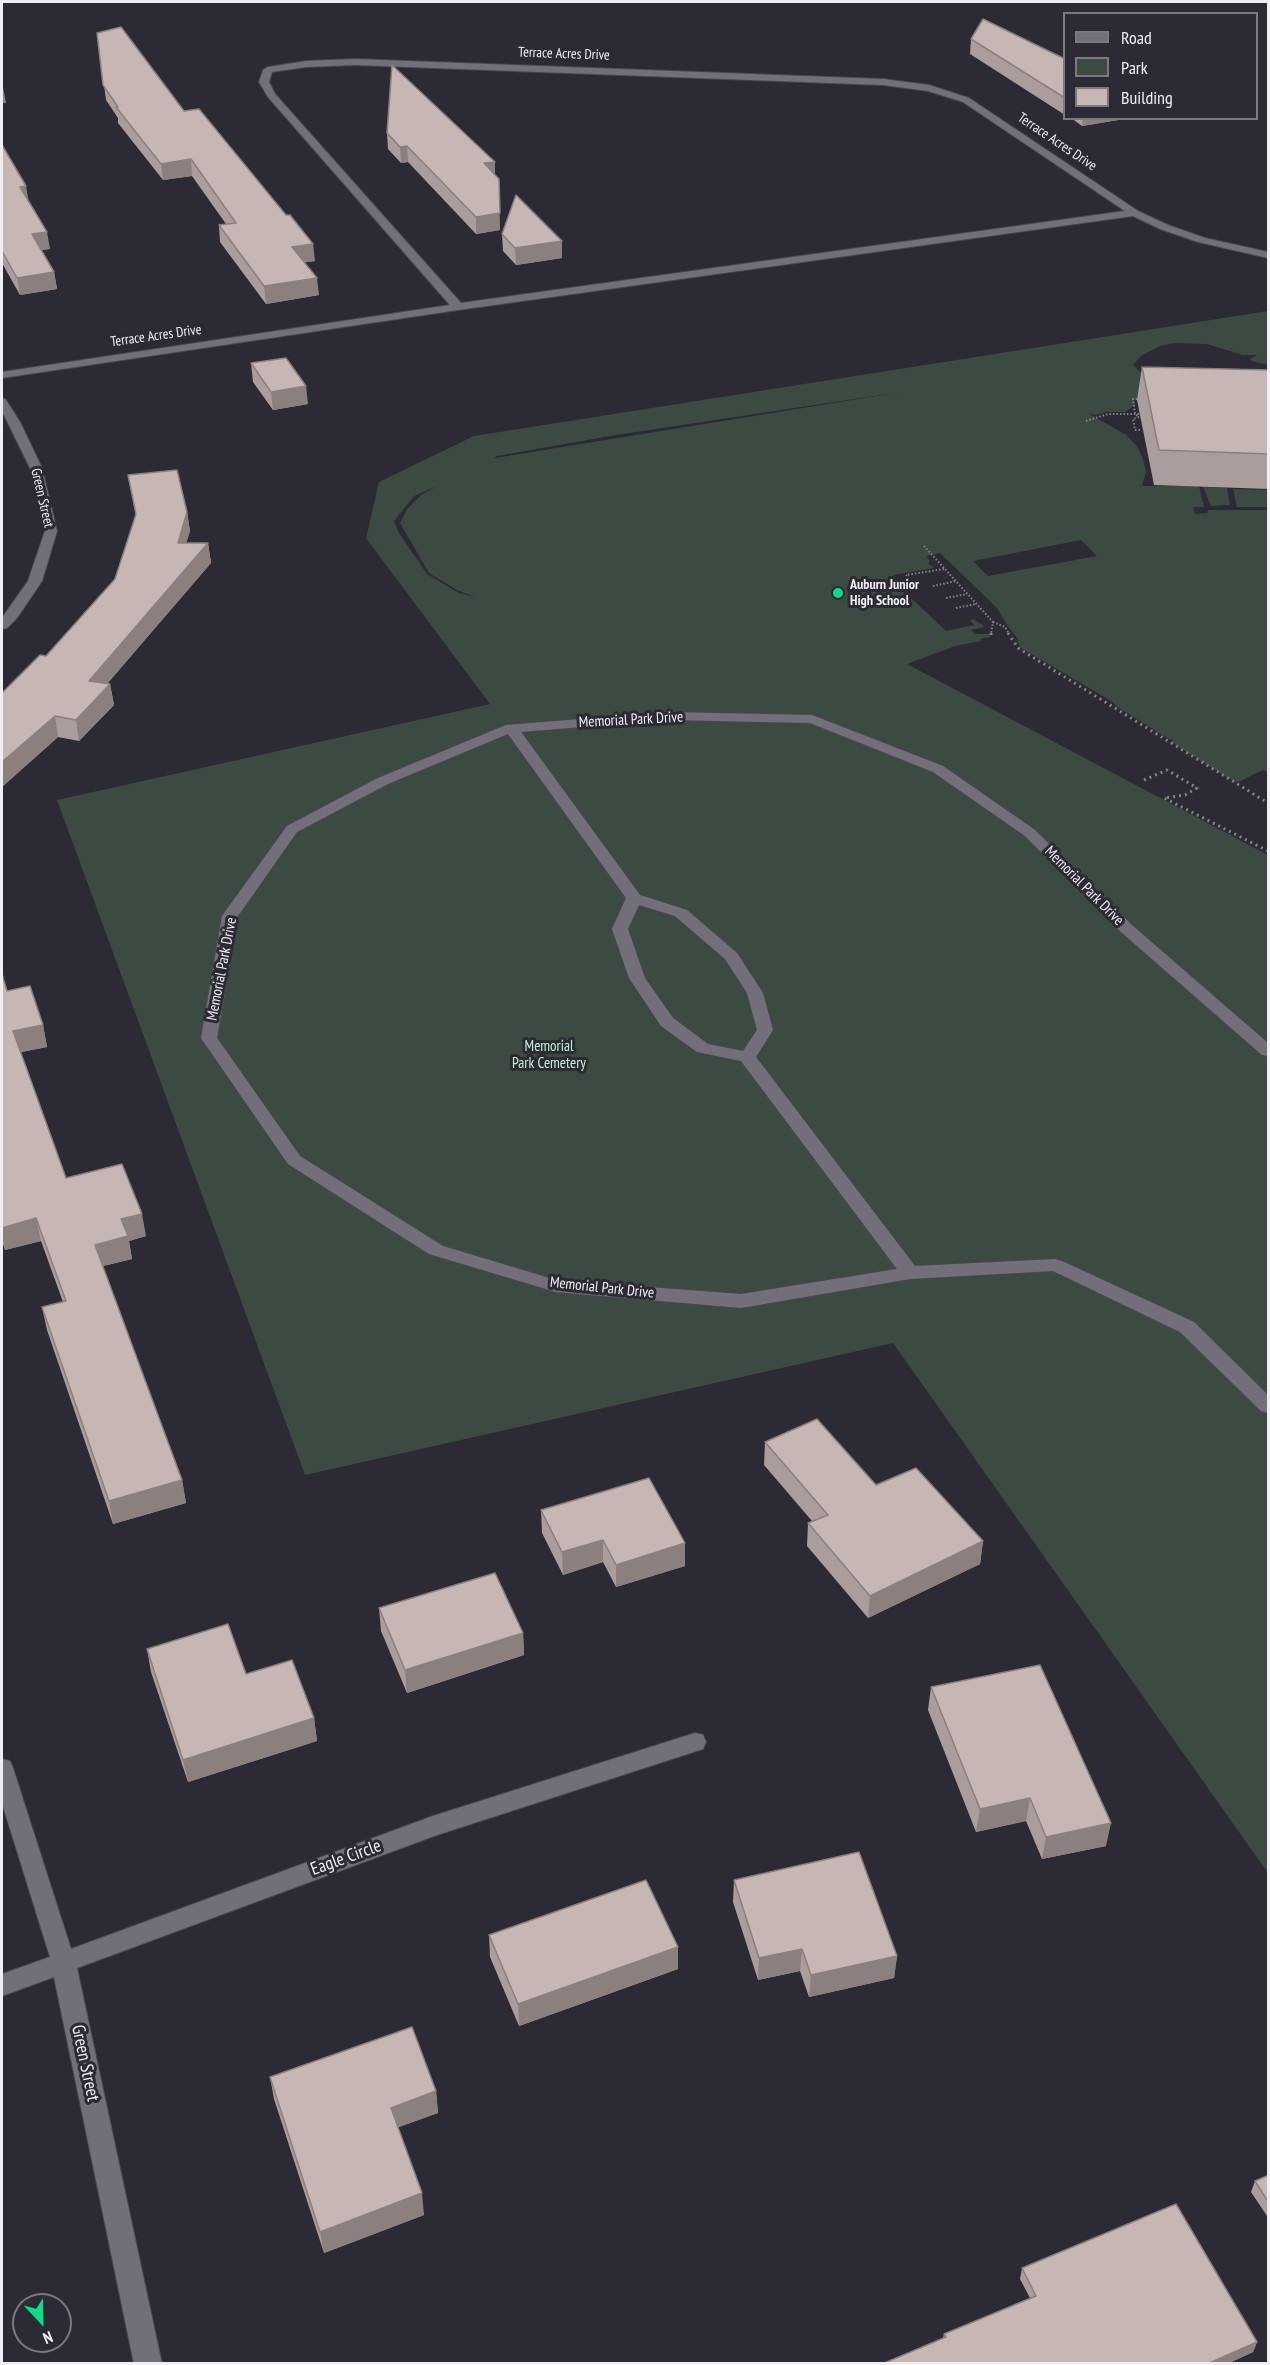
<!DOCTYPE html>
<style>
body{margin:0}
#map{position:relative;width:1270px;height:2365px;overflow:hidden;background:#2c2a34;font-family:"PT Sans Narrow",sans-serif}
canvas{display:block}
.frame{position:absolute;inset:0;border:3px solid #f0eef5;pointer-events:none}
.legend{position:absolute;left:1063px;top:12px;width:195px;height:108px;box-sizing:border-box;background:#2c2a34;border:2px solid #7a7881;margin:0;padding:8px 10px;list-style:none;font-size:18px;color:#f0eef5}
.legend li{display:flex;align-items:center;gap:12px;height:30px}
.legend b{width:30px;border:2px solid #7a7881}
.north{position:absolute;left:12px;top:2293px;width:60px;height:60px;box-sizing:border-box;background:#2c2a34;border:2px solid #7a7881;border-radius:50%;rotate:158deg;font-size:16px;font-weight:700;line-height:24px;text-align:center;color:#f0eef5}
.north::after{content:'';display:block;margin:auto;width:21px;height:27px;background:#13d989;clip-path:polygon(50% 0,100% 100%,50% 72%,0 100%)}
</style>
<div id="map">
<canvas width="1270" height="2365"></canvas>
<div class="frame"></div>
<ul class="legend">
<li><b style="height:8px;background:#726f7b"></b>Road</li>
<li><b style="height:16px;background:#3b4b41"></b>Park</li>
<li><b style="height:16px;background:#c7b7b4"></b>Building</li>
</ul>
<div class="north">N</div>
</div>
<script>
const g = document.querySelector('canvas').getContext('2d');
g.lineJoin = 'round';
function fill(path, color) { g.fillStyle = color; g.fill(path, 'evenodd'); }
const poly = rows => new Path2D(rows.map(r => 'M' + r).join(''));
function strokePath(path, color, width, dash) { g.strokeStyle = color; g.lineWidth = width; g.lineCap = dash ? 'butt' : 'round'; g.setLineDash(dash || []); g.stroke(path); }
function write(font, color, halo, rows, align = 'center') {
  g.font = font + ' "PT Sans Narrow",sans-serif'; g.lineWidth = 6; g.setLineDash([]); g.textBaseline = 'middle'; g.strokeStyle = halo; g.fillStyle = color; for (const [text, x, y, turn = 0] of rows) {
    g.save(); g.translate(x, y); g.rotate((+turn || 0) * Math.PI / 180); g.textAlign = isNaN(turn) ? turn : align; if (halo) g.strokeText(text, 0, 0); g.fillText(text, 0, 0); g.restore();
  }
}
const green = poly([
 [1268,311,1268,365,1252,361,1250,359,1257,355,1243,355,1207,344,1175,343,1160,346,1141,356,1133,365,1147,378,1139,400,1134,400,1135,405,1125,412,1107,412,1095,415,1088,413,1126,435,1136,445,1142,456,1146,472,1142,486,1199,486,1204,507,1193,507,1195,514,1207,513,1208,510,1268,510,1268,772,1263,770,1236,783,1171,742,1173,740,1167,738,1116,706,1113,702,1021,648,1017,641,1019,640,1009,628,997,608,940,553,926,556,930,561,928,563,934,568,893,575,899,582,895,583,946,631,974,625,970,620,973,619,983,625,984,627,971,630,975,634,990,634,990,637,980,639,981,641,955,646,907,664,1268,855,1268,1873,893,1343,305,1475,57,800,490,704,366,538,379,482,474,436],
 [901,392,495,458,492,459,497,456,616,435],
 [437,486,421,495,408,508,400,523,429,573,457,590,475,597,459,593,427,574,399,533,394,521,414,496],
 [1081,540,1097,556,988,576,973,561],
 [1203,487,1227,488,1230,505,1211,506],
 [1233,489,1268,490,1268,507,1237,507]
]);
const pathFar1 = poly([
 [1086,421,1108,414,1140,414],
 [1140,430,1135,430,1133,419,1139,417,1135,414,1133,399,1141,399],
 [924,546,993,622,991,634],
 [909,579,906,575,944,569],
 [933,586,956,581],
 [946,598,967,594],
 [956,608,976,604],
 [993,622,1005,627,1009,634]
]);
const path = poly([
 [1008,633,1018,648,1268,803],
 [991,635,991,633],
 [1144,780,1167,770,1197,788,1185,795,1164,798,1268,851]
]);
const minor = poly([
 [355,59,883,79,929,85,969,98,1138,211,1168,225,1205,238,1268,252,1268,258,1198,242,1160,229,1133,216,458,310,2,378,2,372,450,305,268,97,259,82,263,70,268,67,306,61,355,59],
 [355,65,883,85,928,91,963,102,1125,211,461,303,275,94,269,82,272,72,306,67,355,65],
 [2,398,6,400,20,422,42,468,57,531,42,581,17,618,7,628,2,629,2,618,28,581,45,531,30,468,2,411,2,398],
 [668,712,812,715,943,766,1035,830,1133,926,1268,1043,1268,1056,1262,1055,1121,932,1025,836,933,772,810,723,668,720,521,732,640,895,687,910,737,953,763,993,773,1030,756,1057,915,1266,1055,1259,1062,1261,1194,1322,1268,1395,1268,1413,1261,1411,1180,1332,1053,1271,910,1279,741,1308,556,1292,429,1254,288,1164,201,1038,222,916,287,826,378,778,506,725,668,712],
 [508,734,626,898,612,929,629,978,661,1026,697,1052,741,1061,897,1269,741,1294,556,1280,443,1246,300,1156,217,1038,238,916,297,832,388,784,508,734],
 [639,905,675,916,725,959,747,993,757,1030,743,1051,708,1044,673,1018,645,978,628,929,639,905],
 [695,1733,703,1735,706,1742,703,1749,437,1835,77,1968,162,2364,134,2364,54,1977,2,1996,2,1974,50,1957,2,1803,2,1759,10,1761,13,1768,71,1949,433,1816,695,1733]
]);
const wall = poly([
 [97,33,184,111,315,261,305,262,319,295,266,304,220,242,219,225,226,224,192,176,163,180,118,123,118,118,106,100],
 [971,39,1065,59,1065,115,970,54],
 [1071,118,1130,118,1082,126],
 [387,133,495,175,500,230,476,234,408,162,401,163,388,149],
 [2,145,29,202,50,249,41,250,54,272,57,289,20,295,2,263],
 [502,234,562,258,516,265,503,251],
 [251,363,308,404,273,410,253,382],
 [1142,367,1269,370,1269,489,1154,485,1137,400],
 [128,475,187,512,190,531,186,543,208,543,211,563,107,684,110,684,114,705,79,741,58,737,2,787,2,693,46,656,115,579,136,516],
 [2,974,7,991,43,1025,47,1047,21,1052,66,1178,146,1236,129,1241,132,1259,103,1266,182,1480,186,1503,113,1524,47,1330,42,1307,63,1302,41,1241,5,1250,2,1241],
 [765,1442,876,1485,983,1541,980,1564,868,1618,807,1546,808,1523,812,1521,764,1465],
 [541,1510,685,1566,616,1587,603,1562,563,1575,542,1533],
 [379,1608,523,1633,524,1655,407,1693,381,1631],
 [147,1649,246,1674,314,1718,317,1741,188,1782,151,1672],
 [931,1687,1106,1846,1042,1859,1026,1821,976,1832,928,1710],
 [734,1880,897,1956,894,1978,809,1997,800,1971,758,1980,733,1902],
 [489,1935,678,1969,519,2026,490,1957],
 [270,2077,436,2091,438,2113,398,2127,424,2215,324,2253,274,2099],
 [1269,2175,1269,2219,1251,2192,1255,2181],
 [1022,2268,1257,2342,1253,2352,1227,2364,882,2364,943,2338,944,2334,1030,2298,1020,2279]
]);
const shadedWall = poly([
 [2,87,3,87,6,103,2,103],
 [1083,118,1130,118,1082,126],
 [407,146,408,162,401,163,400,147],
 [191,159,192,176,163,180,161,164],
 [495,162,495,178,484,163],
 [499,179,500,230,476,234,476,217],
 [26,186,29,203,20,187],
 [47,232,50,249,34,251,32,234],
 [562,241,562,258,516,265,515,248],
 [313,244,315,261,294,264,292,247],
 [54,272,57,289,20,295,17,278],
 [317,278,319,295,266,304,264,286],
 [306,386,308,404,273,410,271,392],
 [187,512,190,531,180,563,178,543],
 [208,543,211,563,92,701,89,681],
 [110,684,114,705,79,741,76,720],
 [55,716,58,737,2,787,2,762],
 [43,1025,47,1047,17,1053,13,1031],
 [142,1214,146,1236,129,1241,132,1259,99,1267,95,1245,121,1219],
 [36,1218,41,1241,5,1250,2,1236,2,1228],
 [182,1480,186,1503,113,1524,109,1501],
 [603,1540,603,1562,563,1575,562,1552],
 [983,1541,980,1564,868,1618,870,1596],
 [685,1543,685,1566,616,1587,616,1565],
 [523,1633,524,1655,407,1693,405,1670],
 [314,1718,317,1741,188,1782,183,1760],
 [1030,1798,1026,1821,976,1832,980,1809],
 [1111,1823,1106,1846,1042,1859,1046,1837],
 [678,1947,678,1969,519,2026,518,2004],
 [802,1949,800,1971,758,1980,759,1958],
 [897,1956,894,1978,809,1997,811,1975],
 [436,2091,438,2113,394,2129,391,2108],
 [422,2193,424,2215,324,2253,320,2232],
 [1257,2342,1253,2352,1227,2364,1207,2364]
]);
const building = poly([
 [983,19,1065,59,1065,98,971,39,983,19],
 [121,27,184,111,199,109,286,215,290,215,313,244,292,247,317,278,264,286,219,225,236,223,191,159,161,164,116,107,118,107,103,85,97,33,121,27],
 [392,65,495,162,484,163,499,179,500,213,476,217,407,146,400,147,387,133,392,65],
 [2,145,26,186,20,187,47,232,32,234,54,272,17,278,2,251,2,145],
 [516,195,562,241,515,248,502,234,516,195],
 [286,358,306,386,271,392,251,363,286,358],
 [1142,367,1269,370,1269,454,1159,450,1142,367],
 [177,470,187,512,178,543,208,543,89,681,110,684,76,720,55,716,2,762,2,693,40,655,46,656,115,579,136,514,128,475,177,470],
 [2,974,7,991,30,986,43,1025,13,1031,66,1178,122,1164,142,1214,121,1219,128,1236,95,1245,182,1480,109,1501,42,1307,66,1301,36,1218,2,1228,2,974],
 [817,1419,876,1485,916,1468,983,1541,870,1596,808,1523,828,1515,765,1442,817,1419],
 [649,1478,685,1543,616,1565,603,1540,562,1552,541,1510,649,1478],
 [495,1573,523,1633,405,1670,379,1608,495,1573],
 [228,1624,246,1674,292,1660,314,1718,183,1760,147,1649,228,1624],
 [1040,1665,1111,1823,1046,1837,1030,1798,980,1809,931,1687,1040,1665],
 [859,1852,897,1956,811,1975,802,1949,759,1958,734,1880,859,1852],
 [646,1880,678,1947,518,2004,489,1935,646,1880],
 [412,2027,436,2091,391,2108,422,2193,320,2232,270,2077,412,2027],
 [1269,2175,1269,2203,1255,2181,1269,2175],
 [1176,2204,1257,2342,1207,2364,882,2364,946,2337,944,2334,1036,2296,1022,2268,1176,2204]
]);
const markers = [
 [838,593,6,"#13d989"]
];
const farStreetnames = [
 ["Terrace Acres Drive",564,54,2],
 ["Terrace Acres Drive",1057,142,34],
 ["Terrace Acres Drive",156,336,-8],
 ["Green Street",42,498,77]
];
const farPoinames = [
 ["Auburn Junior",850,585],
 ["High School",850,601]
];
const streetNames = [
 ["Memorial Park Drive",631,720,-3],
 ["Memorial Park Drive",1084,886,45],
 ["Memorial Park Drive",222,969,-79],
 ["Memorial Park Drive",602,1288,6]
];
const parkNames = [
 ["Memorial",549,1047],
 ["Park Cemetery",549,1064]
];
const nearStreetnames = [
 ["Eagle Circle",346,1858,-20],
 ["Green Street",85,2063,78]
];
fill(green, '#3b4b41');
strokePath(minor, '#4a4750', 2);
strokePath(pathFar1, '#84828a', 2, [1.5, 2]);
strokePath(path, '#84828a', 3, [2, 4]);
fill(minor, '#726f7b');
fill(wall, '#ab9d9b');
fill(shadedWall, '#8b807e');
fill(building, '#c7b7b4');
strokePath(building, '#8b807e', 1.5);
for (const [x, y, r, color] of markers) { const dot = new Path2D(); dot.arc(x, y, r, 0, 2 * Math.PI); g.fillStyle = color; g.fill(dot); strokePath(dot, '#2c2a34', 2); }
write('14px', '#f0eef5', '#2c2a34', farStreetnames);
write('bold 14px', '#f0eef5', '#2c2a34', farPoinames, 'left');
write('15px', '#f0eef5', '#2c2a34', streetNames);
write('15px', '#bdf2cf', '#2c2a34', parkNames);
write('18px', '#f0eef5', '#2c2a34', nearStreetnames);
</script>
